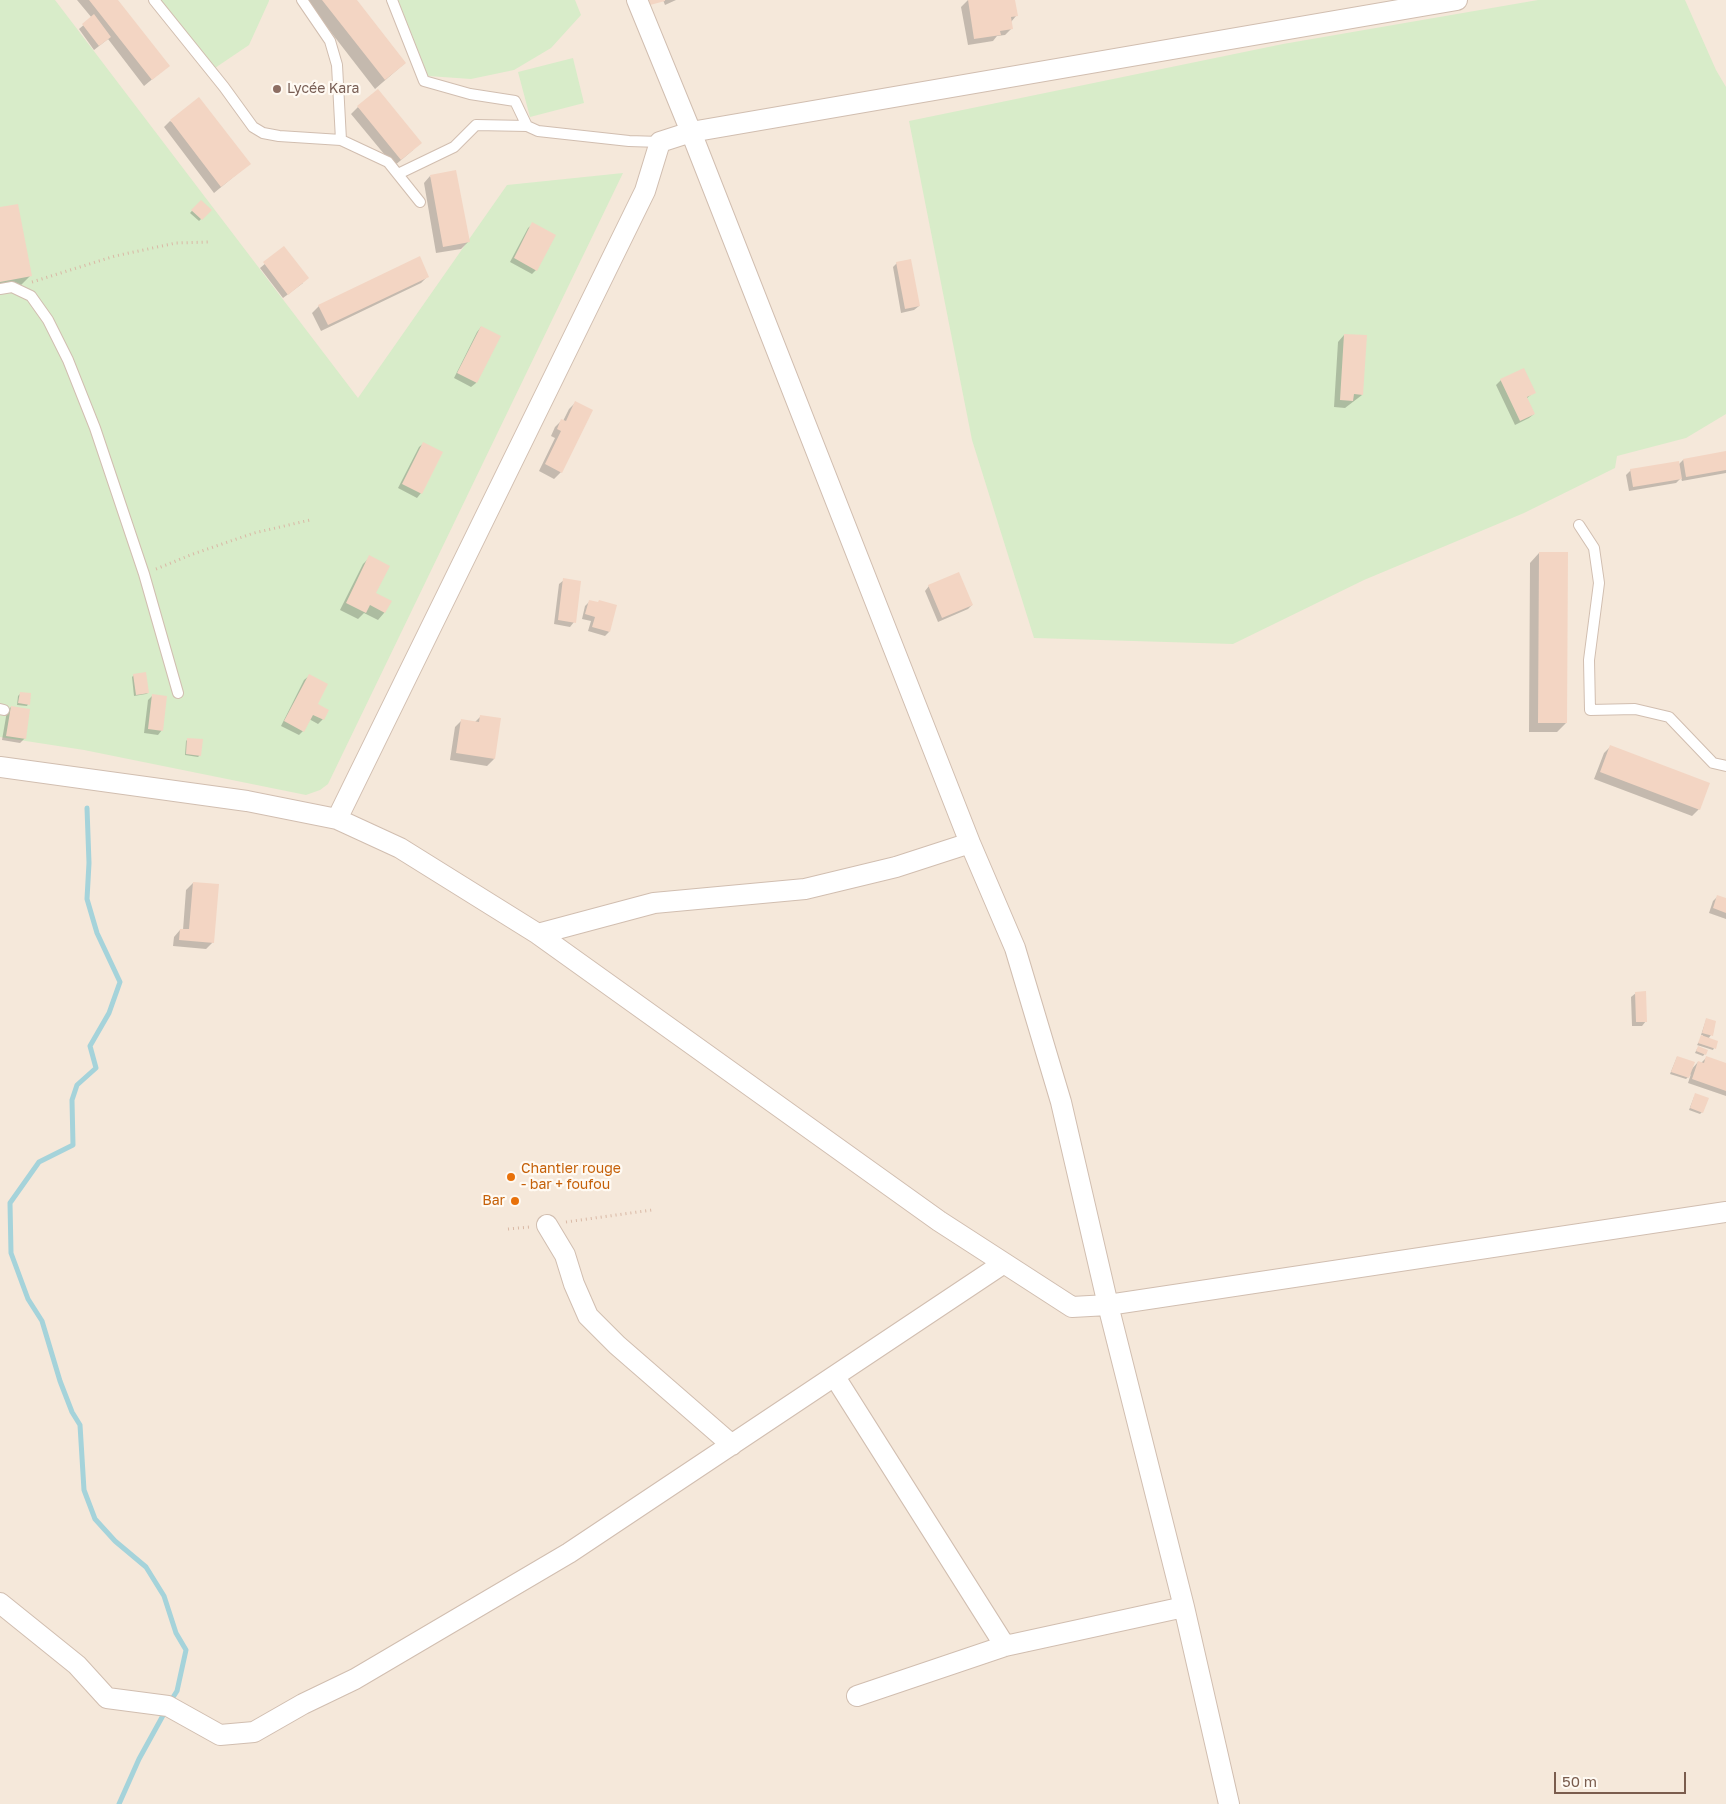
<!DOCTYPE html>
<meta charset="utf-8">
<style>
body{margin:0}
#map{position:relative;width:1726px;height:1804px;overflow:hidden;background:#fdf6ec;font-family:"Golos Text",sans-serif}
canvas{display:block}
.scale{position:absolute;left:1554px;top:1772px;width:132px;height:22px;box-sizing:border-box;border:2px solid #7a5c4d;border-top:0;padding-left:6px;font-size:15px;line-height:18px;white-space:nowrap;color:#7a5c4d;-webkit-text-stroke:4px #fffaf3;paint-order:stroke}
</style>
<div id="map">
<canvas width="1726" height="1804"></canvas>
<div class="scale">50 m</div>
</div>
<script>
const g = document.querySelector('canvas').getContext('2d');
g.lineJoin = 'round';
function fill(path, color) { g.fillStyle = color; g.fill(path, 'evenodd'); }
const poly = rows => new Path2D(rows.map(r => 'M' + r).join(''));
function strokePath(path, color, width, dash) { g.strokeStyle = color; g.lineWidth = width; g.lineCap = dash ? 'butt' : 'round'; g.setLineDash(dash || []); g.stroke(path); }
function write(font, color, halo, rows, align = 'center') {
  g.font = font + ' "Golos Text",sans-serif'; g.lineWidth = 4.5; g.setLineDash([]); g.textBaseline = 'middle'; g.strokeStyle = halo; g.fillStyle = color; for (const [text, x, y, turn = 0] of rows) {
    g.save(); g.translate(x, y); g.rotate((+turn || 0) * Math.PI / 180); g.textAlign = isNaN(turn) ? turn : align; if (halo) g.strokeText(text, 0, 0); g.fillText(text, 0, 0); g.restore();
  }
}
const residential = poly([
 [0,0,1726,0,1726,1804,0,1804]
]);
const green = poly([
 [0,0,55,0,358,398,507,185,623,173,328,784,320,790,306,795,84,750,0,737],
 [156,0,269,0,269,1,249,45,209,72],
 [398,0,575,0,581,15,551,48,514,70,471,79,428,76],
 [1538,0,1685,0,1716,70,1726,87,1726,414,1686,438,1617,456,1615,468,1524,513,1364,580,1233,644,1034,638,972,440,909,121,1283,44],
 [573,58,584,103,530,117,518,72]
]);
const shadow = poly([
 [77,0,117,0,168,66,144,86,108,39,94,50,79,29,92,18],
 [306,0,356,0,405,63,375,89],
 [663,0,676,0,665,5],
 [968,0,1014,0,1016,16,1011,22,1012,28,1005,35,997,36,993,41,968,45,961,7],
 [358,107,413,150,394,166,351,114],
 [170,121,249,164,214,193,164,127],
 [430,176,468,242,461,249,436,253,424,183],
 [201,201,210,210,199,221,190,213],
 [0,208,30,276,21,285,0,289],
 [533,224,536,270,532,274,510,262,528,228],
 [284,248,303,283,283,298,260,268],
 [897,263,919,306,914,310,901,313,893,267],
 [428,276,421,283,321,331,312,313,319,306],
 [481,327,499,336,476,383,471,387,454,378,477,332],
 [1344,335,1362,395,1345,408,1334,407,1338,342],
 [1501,380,1534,392,1526,399,1534,414,1529,418,1515,425,1496,385],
 [576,402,561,472,554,479,539,471,555,438,551,436,555,427,562,420,563,421,569,409],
 [424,443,421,493,417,498,398,488,419,447],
 [1726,452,1726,473,1682,481,1681,478,1676,483,1629,491,1626,475,1631,470,1678,465,1683,460],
 [1539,553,1566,723,1557,732,1529,732,1530,563],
 [370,557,374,594,390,602,384,613,378,620,364,613,358,619,340,610,363,564],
 [564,580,574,622,570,627,554,624,559,584],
 [929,586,972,605,968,609,938,622,925,591],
 [590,601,597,603,609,632,605,636,588,631,591,621,582,619,585,606],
 [134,675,148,693,146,694,134,696,132,677],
 [309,676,317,705,323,719,318,724,309,719,303,731,299,735,281,726,304,680],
 [20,694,28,704,27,706,17,705,18,696],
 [153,695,162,730,158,735,144,733,148,700],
 [11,707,25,738,20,743,2,740,7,711],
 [481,716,494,759,487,766,450,760,455,727,462,720,475,722],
 [188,739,200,755,198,757,185,755,186,741],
 [1611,746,1699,809,1692,816,1594,779,1604,753],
 [193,883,213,942,206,949,173,946,174,937,180,930,183,930,186,890],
 [1718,896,1726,899,1726,919,1709,913,1713,901],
 [1636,993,1646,1021,1642,1026,1632,1026,1631,997],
 [1706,1020,1711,1035,1708,1039,1714,1048,1713,1050,1697,1045,1703,1035,1701,1035],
 [1697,1049,1707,1051,1703,1056,1695,1053],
 [1677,1057,1691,1070,1698,1062,1701,1063,1706,1058,1726,1065,1726,1096,1688,1083,1691,1074,1686,1079,1670,1074],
 [1694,1097,1702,1112,1700,1114,1689,1110]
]);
const stream = poly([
 [87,808,89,863,87,899,97,933,120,982,109,1013,90,1046,96,1068,77,1085,72,1100,73,1145,39,1162,10,1203,11,1253,28,1299,42,1321,60,1381,72,1412,80,1425,84,1490,95,1519,115,1541,146,1567,164,1596,176,1633,186,1650,177,1691,170,1702],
 [119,1804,139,1759,166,1710]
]);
const building = poly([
 [89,0,118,0,170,66,152,80],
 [322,0,357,0,406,63,385,80],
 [649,0,665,0,665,1,650,5],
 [968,0,1015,0,1018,16,1011,17,1013,29,1000,31,1001,35,974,39],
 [94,14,111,37,99,46,82,24],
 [378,89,422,143,401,160,357,106],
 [199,97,251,164,221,187,170,120],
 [456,170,470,242,443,247,430,175],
 [201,200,212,210,202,220,191,210],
 [18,204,32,276,0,282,0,207],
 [532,222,556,235,537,271,514,258],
 [284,246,309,278,288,295,263,262],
 [420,256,429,277,328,325,318,305],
 [911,259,920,306,905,309,896,262],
 [481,326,501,336,477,383,457,373],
 [1344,334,1367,335,1363,395,1354,394,1353,401,1340,400],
 [1524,368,1536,393,1527,397,1535,414,1520,421,1500,379],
 [575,401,593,410,562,473,545,464,561,431,557,429,561,419,566,421],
 [423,442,443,452,422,494,402,484],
 [1726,451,1726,470,1686,477,1683,459],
 [1679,461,1682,479,1633,487,1630,469],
 [1539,552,1568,552,1567,723,1538,723],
 [369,555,390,566,376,593,392,601,385,613,370,605,366,613,346,603],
 [959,572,973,605,942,618,928,585],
 [563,578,581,581,576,623,558,620],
 [589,600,598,602,599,600,617,605,610,632,592,627,595,617,585,614],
 [146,672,149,693,136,695,133,674],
 [309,674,328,684,318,704,329,710,324,720,313,715,304,732,284,721],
 [20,692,31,693,30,705,18,703],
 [152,694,167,696,163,731,148,729],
 [11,706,30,709,26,739,6,736],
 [480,715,501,718,495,759,456,753,461,719,479,722],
 [187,738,203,739,201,756,186,754],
 [1610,745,1710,783,1700,810,1600,772],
 [193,882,219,884,214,943,179,940,180,929,189,929],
 [1717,895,1726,898,1726,913,1713,908],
 [1646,991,1647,1022,1636,1022,1635,992],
 [1706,1018,1716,1021,1713,1036,1702,1033],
 [1701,1035,1718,1041,1716,1049,1698,1043],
 [1698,1046,1708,1050,1706,1055,1696,1051],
 [1677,1056,1695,1062,1689,1078,1671,1072],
 [1706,1056,1726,1063,1726,1091,1692,1079,1698,1061,1704,1063],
 [1695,1093,1709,1098,1703,1113,1690,1108]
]);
const path = poly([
 [32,282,115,256,176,243,210,242],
 [156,569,193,554,254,533,310,520],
 [566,1222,652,1210],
 [508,1229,530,1227]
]);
const service = poly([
 [154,0,224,87,253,127,263,133,279,136,341,140,388,162,420,202],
 [302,0,330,41,337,65,341,140],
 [392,0,424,81,470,94,515,101,527,126,538,131,629,141,660,142],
 [398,174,454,147,476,125,527,126],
 [0,289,12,287,31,296,48,320,68,360,95,428,144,574,178,693],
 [1579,525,1594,548,1599,583,1589,660,1590,710,1635,709,1669,717,1713,763,1726,766],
 [0,709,4,710]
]);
const minor = poly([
 [637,0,691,132,970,843,1015,948,1061,1102,1108,1305,1184,1607,1229,1804],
 [0,767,247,801,337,819,400,848,538,934,939,1221,1072,1307,1108,1305,1726,1212],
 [337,819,645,191,660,142,691,132,1457,0],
 [538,934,654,903,805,889,896,867,970,843],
 [547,1225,565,1255,574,1284,588,1316,617,1345,732,1445],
 [835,1377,1005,1646],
 [0,1603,77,1665,107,1698,168,1706,220,1735,254,1732,303,1704,355,1679,569,1553,1004,1263],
 [857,1696,1005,1646,1184,1607]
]);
const markers = [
 [277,89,5,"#8d6e63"],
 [511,1177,5,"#e8710a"],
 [515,1201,5,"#e8710a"]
];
const educationNames = [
 ["Lycée Kara",287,89]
];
const foodNames = [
 ["Chantier rouge",521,1169],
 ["- bar + foufou",521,1185],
 ["Bar",505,1201,"right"]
];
fill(residential, '#f5e8da');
fill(green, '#d8ecc9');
fill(shadow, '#0003');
strokePath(stream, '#a5d3da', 5);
fill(building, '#f3d5c3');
strokePath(service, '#d1beb0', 12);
strokePath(minor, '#d1beb0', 22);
strokePath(path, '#d9b8a5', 3, [1, 4]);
strokePath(service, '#fff', 10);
strokePath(minor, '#fff', 20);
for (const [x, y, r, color] of markers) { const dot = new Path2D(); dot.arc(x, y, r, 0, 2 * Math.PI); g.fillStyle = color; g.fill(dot); strokePath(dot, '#fffaf3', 2); }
write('14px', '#785e54', '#fffaf3', educationNames, 'left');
write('14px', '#c56008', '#fffaf3', foodNames, 'left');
</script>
